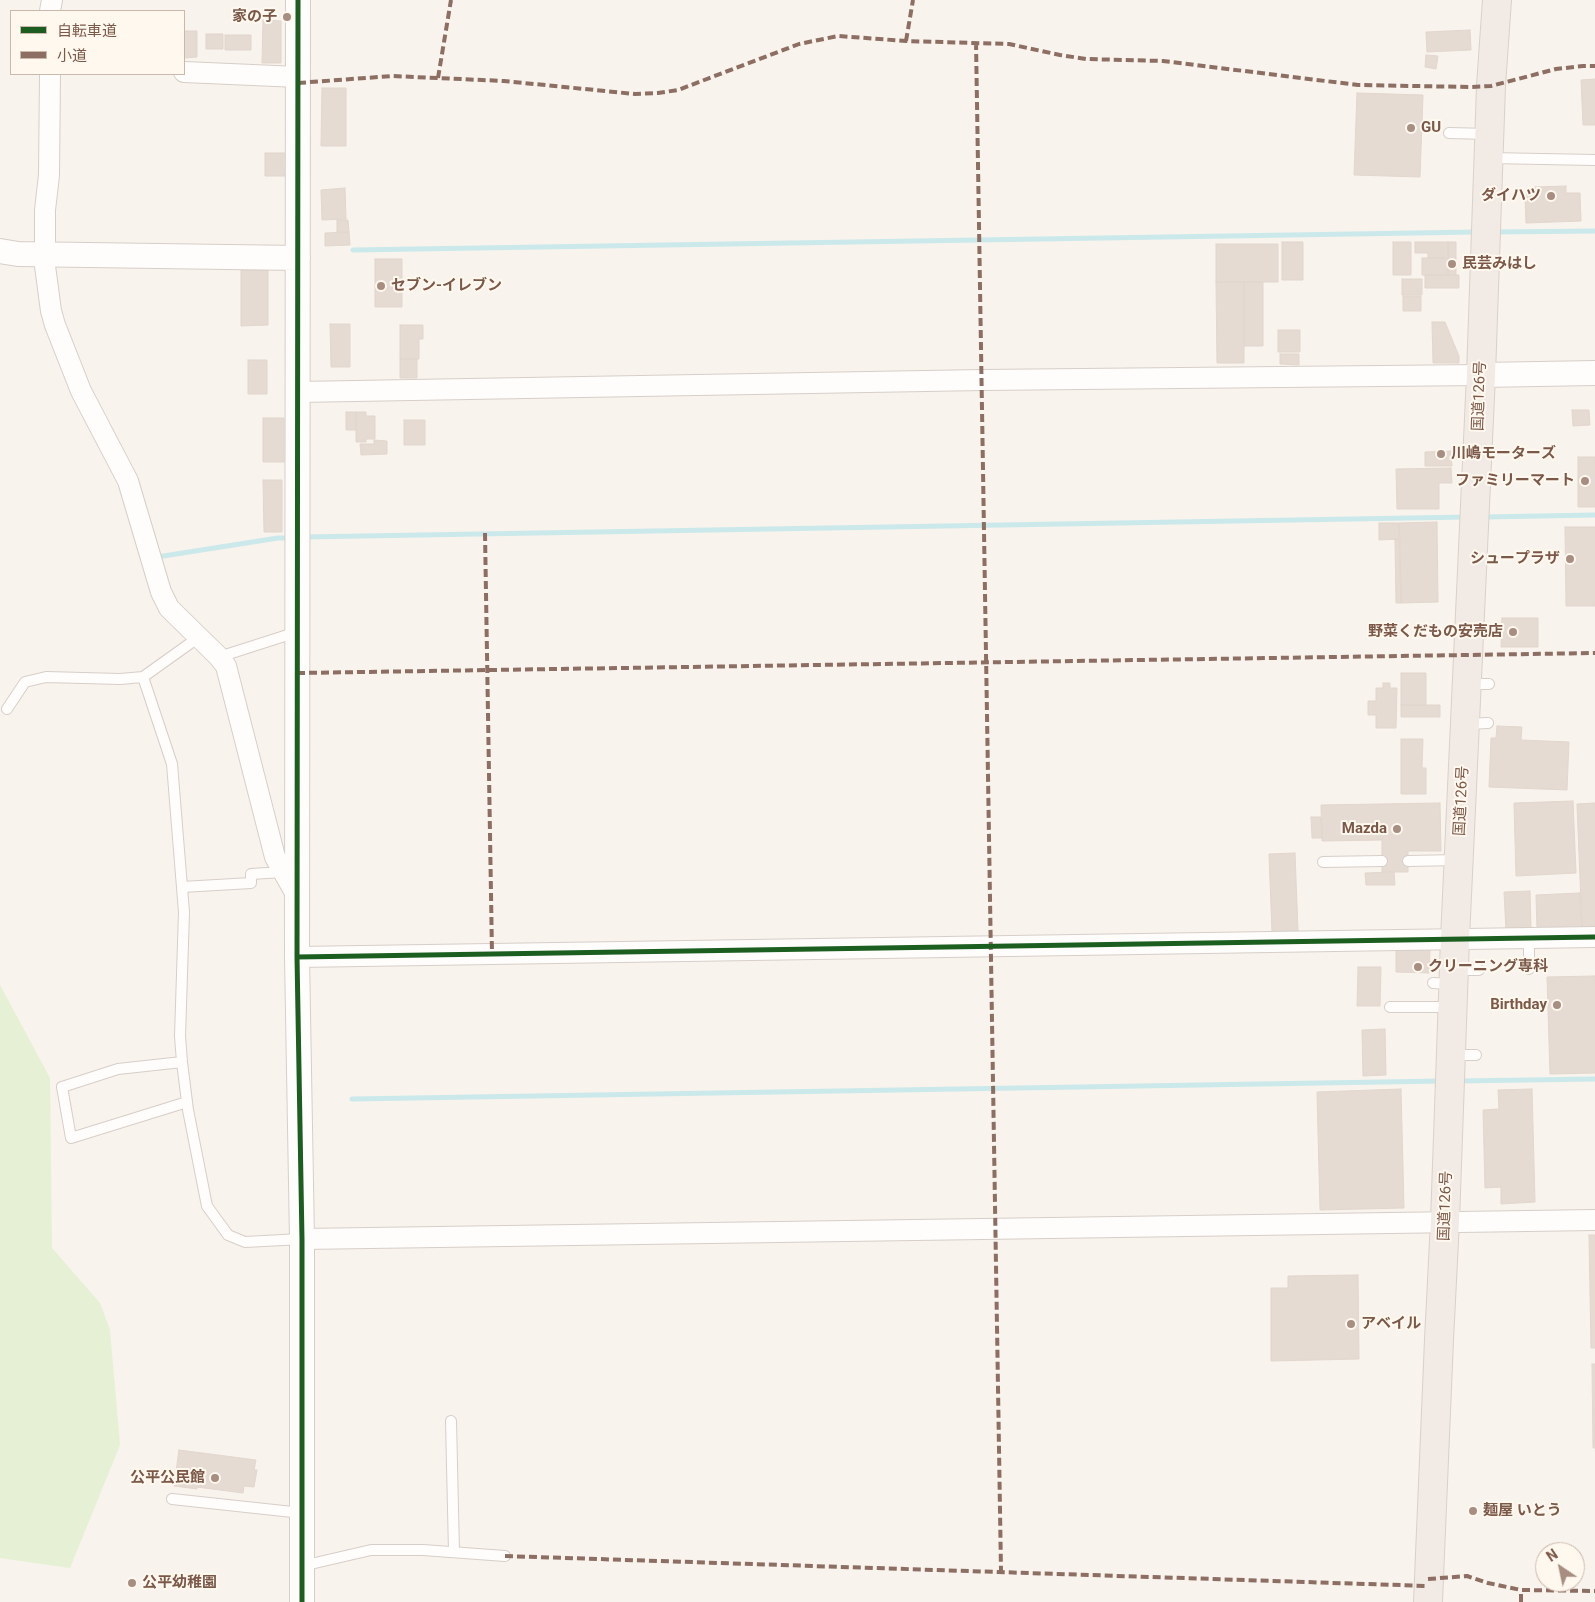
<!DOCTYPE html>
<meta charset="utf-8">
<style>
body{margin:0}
#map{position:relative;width:1595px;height:1602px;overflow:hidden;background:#f8f3ec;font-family:Roboto,"Noto Sans JP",sans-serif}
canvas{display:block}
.legend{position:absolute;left:10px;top:10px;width:175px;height:65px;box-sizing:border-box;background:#fff8ee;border:1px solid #cab8ac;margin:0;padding:6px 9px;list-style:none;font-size:15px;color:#7b5848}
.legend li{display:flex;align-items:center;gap:10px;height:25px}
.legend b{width:25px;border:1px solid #cab8ac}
.north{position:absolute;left:1535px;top:1542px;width:50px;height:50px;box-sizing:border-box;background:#fff8ee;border:1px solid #cab8ac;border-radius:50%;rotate:326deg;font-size:14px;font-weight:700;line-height:20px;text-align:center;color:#7b5848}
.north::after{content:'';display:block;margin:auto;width:18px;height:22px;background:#a78e81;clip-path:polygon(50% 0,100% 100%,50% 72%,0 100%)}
</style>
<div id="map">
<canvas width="1595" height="1602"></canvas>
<ul class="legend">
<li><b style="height:6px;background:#1b5e20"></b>自転車道</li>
<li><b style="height:6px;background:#8d6e63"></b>小道</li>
</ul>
<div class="north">N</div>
</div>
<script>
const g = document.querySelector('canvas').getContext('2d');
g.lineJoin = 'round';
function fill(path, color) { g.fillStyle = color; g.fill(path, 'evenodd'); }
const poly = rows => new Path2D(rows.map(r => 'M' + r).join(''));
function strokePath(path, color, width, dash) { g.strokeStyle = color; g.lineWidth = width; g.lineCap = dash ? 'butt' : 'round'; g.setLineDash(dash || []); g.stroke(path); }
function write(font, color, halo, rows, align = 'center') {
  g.font = font + ' Roboto,"Noto Sans JP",sans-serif'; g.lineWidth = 4; g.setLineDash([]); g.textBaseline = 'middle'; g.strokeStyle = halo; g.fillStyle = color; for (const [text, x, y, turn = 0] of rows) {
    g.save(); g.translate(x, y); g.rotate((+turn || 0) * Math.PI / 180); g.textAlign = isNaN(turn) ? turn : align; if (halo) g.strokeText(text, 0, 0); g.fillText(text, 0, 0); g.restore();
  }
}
const green = poly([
 [0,985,50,1078,52,1248,100,1303,110,1330,120,1445,70,1568,0,1558]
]);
const stream = poly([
 [1493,232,1595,231],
 [353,250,1477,232],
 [1484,517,1595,515],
 [304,537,1468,517],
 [157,557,278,538,290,538],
 [1458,1081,1595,1079],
 [352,1099,1442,1081]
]);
const building = poly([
 [263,20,281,21,281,63,262,63,263,20],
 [1470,30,1471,50,1427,52,1426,32,1470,30],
 [184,31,197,31,197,57,184,58,184,31],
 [206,34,223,34,223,49,206,49,206,34],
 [225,35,251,35,251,50,225,50,225,35],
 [1426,55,1438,56,1436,69,1425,67,1426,55],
 [1595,79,1595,125,1583,125,1581,80,1595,79],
 [322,88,346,88,346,146,321,146,322,88],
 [1357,93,1423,95,1420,177,1354,175,1357,93],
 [265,153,289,153,288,176,265,176,265,153],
 [1566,186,1566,193,1580,193,1581,221,1526,223,1525,195,1534,194,1534,187,1566,186],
 [345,188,346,219,322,220,321,190,345,188],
 [337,220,348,220,349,232,337,233,337,220],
 [349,232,350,245,325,246,325,233,349,232],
 [1282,242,1303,242,1303,280,1282,280,1282,242],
 [1393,242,1411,242,1411,275,1393,275,1393,242],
 [1415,242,1448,242,1448,258,1428,258,1428,253,1415,253,1415,242],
 [1448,242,1456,242,1456,275,1448,275,1448,242],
 [1216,244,1278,244,1278,282,1216,282,1216,244],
 [1422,258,1448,258,1448,275,1422,275,1422,258],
 [375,259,402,259,402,307,375,307,375,259],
 [241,270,268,270,268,325,241,326,241,270],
 [1425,275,1459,275,1459,288,1425,288,1425,275],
 [1402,279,1422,279,1422,295,1402,295,1402,279],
 [1216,282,1244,282,1244,363,1217,363,1216,282],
 [1244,282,1263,282,1263,346,1244,346,1244,282],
 [1403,296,1421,296,1421,311,1403,311,1403,296],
 [1432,322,1445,322,1459,356,1459,363,1433,363,1432,322],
 [330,324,350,324,350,367,331,367,330,324],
 [400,325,423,325,423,339,419,339,419,359,400,359,400,325],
 [1278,330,1300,330,1300,352,1278,352,1278,330],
 [1280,354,1299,354,1299,365,1280,364,1280,354],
 [400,359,417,359,417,378,400,378,400,359],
 [248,360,267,360,267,394,248,394,248,360],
 [1572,410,1589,410,1590,425,1573,426,1572,410],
 [346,412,356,412,356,430,346,430,346,412],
 [356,412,366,412,366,416,375,416,375,439,366,439,366,442,356,442,356,412],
 [263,418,284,418,284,462,263,462,263,418],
 [404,420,425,420,425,445,404,445,404,420],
 [374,440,387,441,387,454,361,455,360,444,374,444,374,440],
 [1451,451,1452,466,1425,466,1425,452,1451,451],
 [1578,457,1595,457,1595,507,1578,507,1578,457],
 [1451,468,1452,483,1439,483,1439,509,1397,509,1396,469,1451,468],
 [263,480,282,480,282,532,264,532,263,480],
 [1437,522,1438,602,1401,603,1399,523,1437,522],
 [1379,523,1399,523,1400,539,1379,540,1379,523],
 [1565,527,1595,527,1595,606,1566,606,1565,527],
 [1395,539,1400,539,1401,603,1396,603,1395,539],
 [1502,618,1538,618,1538,647,1501,647,1502,618],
 [1401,673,1426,673,1426,705,1401,705,1401,673],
 [1383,683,1390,683,1390,688,1397,688,1396,728,1376,728,1376,715,1368,715,1368,701,1376,701,1376,688,1383,688,1383,683],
 [1401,705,1440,705,1440,717,1401,717,1401,705],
 [1497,726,1522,727,1521,740,1569,742,1567,790,1489,787,1491,738,1496,738,1497,726],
 [1401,739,1423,739,1422,768,1426,768,1426,794,1401,794,1401,739],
 [1573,801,1576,873,1516,876,1514,803,1573,801],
 [1440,803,1441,851,1408,851,1408,872,1382,872,1382,840,1322,841,1321,805,1440,803],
 [1595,803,1595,928,1582,928,1577,804,1595,803],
 [1311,817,1321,817,1322,838,1312,838,1311,817],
 [1295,853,1298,931,1272,932,1269,854,1295,853],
 [1394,872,1395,885,1366,885,1365,873,1394,872],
 [1530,891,1531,930,1506,931,1504,892,1530,891],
 [1580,893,1582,928,1537,930,1536,895,1580,893],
 [1396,949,1430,950,1429,973,1396,972,1396,949],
 [1358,967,1381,967,1380,1006,1357,1006,1358,967],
 [1595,976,1595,1073,1550,1074,1547,977,1595,976],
 [1385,1029,1386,1075,1363,1076,1362,1030,1385,1029],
 [1401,1089,1404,1208,1320,1210,1317,1092,1401,1089],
 [1532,1089,1535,1202,1501,1204,1501,1187,1485,1188,1483,1110,1499,1109,1498,1090,1532,1089],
 [1589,1235,1595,1235,1595,1348,1591,1348,1589,1235],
 [1358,1275,1359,1359,1271,1361,1271,1288,1288,1288,1288,1276,1358,1275],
 [1592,1364,1595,1364,1595,1448,1593,1448,1592,1364],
 [179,1450,256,1460,254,1470,257,1470,254,1487,244,1486,243,1493,197,1487,197,1489,174,1486,179,1450]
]);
const service = poly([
 [1449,133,1488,134],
 [1489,158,1595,160],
 [219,657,297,632],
 [143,677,172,764,184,912,180,1036,182,1062,188,1110,207,1206,228,1235,245,1242,302,1239],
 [1468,684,1489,684],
 [7,709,25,682,46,677,120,679,143,677,199,637],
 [1467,724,1488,723],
 [1408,861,1458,860],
 [1323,862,1382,861],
 [182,887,251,883,251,874,283,872],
 [1529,938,1529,969],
 [1455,970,1479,970],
 [1433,983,1451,984],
 [1390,1007,1452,1007],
 [1452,1055,1476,1055],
 [182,1062,118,1069,62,1087,71,1138,187,1102],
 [451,1421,454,1552],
 [172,1499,302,1513],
 [302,1566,371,1550,423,1550,505,1556]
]);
const minor = poly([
 [50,11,52,0],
 [184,72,298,77],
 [50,74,49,175,45,210,45,266,51,311,55,325,81,391,128,481,161,592,169,608,219,657,226,666,275,857,297,896],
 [298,392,982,380,1481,375],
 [297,957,1595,937],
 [302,1239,1595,1220]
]);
const tertiary = poly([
 [298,0,297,957,302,1239,302,1602],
 [0,251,18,254,298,258],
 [1481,375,1595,373]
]);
const trunk = poly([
 [1428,1602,1439,1340,1445,1221,1455,939,1481,375,1491,86,1497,0]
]);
const quiet = poly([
 [906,41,913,0],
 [976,42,1001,1571],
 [438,78,451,0],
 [298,83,392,76,504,81,635,94,658,93,678,90,799,44,838,36,906,41,1009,44,1060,55,1086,59,1163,61,1358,85,1471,87,1491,86,1556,69,1583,66,1595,66],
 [485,533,492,954],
 [297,673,1595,653],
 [505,1556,1428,1586],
 [1428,1579,1467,1576,1488,1583,1521,1590,1595,1591],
 [1521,1602,1521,1590]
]);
const cycleway = poly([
 [298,0,297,957,302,1239,302,1602],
 [297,957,1595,937]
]);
const markers = [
 [287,17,5,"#a78e81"],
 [1411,128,5,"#a78e81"],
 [1551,196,5,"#a78e81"],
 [1452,264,5,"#a78e81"],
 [381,286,5,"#a78e81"],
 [1441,454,5,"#a78e81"],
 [1585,481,5,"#a78e81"],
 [1570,559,5,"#a78e81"],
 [1513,632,5,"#a78e81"],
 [1397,829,5,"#a78e81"],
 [1418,967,5,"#a78e81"],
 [1557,1005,5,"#a78e81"],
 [1351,1324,5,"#a78e81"],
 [215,1478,5,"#a78e81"],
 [1473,1511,5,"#a78e81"],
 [132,1583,5,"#a78e81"]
];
const poiNames = [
 ["家の子",277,17],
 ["GU",1421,128,"left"],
 ["ダイハツ",1541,196],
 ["民芸みはし",1462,264,"left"],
 ["セブン-イレブン",391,286,"left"],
 ["川嶋モーターズ",1451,454,"left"],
 ["ファミリーマート",1575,481],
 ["シュープラザ",1560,559],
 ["野菜くだもの安売店",1503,632],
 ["Mazda",1387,829],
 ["クリーニング専科",1428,967,"left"],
 ["Birthday",1547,1005],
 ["アベイル",1361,1324,"left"],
 ["公平公民館",205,1478],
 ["麺屋 いとう",1483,1511,"left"],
 ["公平幼稚園",142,1583,"left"]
];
const streetNames = [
 ["国道126号",1480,396,-88],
 ["国道126号",1462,801,-87],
 ["国道126号",1446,1206,-88]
];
fill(green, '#e5f0d5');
strokePath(stream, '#cbe9eb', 5);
fill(building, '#e5dbd3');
strokePath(building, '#e2d6cd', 1);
strokePath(service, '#d7cec8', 12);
strokePath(minor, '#d7cec8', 22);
strokePath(tertiary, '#d7cec8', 26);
strokePath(trunk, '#dad0c9', 30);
strokePath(service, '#fefdfc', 10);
strokePath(minor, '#fefdfc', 20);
strokePath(tertiary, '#fefdfc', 24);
strokePath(trunk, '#f2eae4', 28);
strokePath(quiet, '#8d6e63', 4, [8, 4]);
strokePath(cycleway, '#1b5e20', 5);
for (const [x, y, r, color] of markers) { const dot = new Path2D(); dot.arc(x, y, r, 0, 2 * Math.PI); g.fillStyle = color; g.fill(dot); strokePath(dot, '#fff8ee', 2); }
write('bold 15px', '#7b5848', '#fff8ee', poiNames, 'right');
write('15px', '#7b5848', '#fff8ee', streetNames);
</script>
